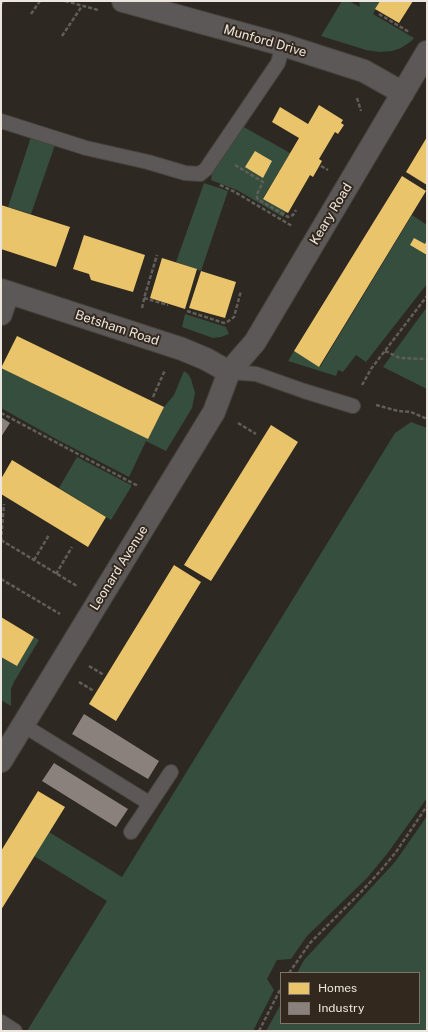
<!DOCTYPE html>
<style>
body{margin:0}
#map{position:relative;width:428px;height:1032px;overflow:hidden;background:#2e2822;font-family:"Public Sans",sans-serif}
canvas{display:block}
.frame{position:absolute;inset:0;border:2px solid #ede6df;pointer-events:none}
.legend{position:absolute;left:280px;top:972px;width:140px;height:52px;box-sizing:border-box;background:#33281d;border:1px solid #7d746b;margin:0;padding:5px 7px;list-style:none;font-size:12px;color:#ede6df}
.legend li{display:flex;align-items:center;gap:8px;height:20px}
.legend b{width:20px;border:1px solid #7d746b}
</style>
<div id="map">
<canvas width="428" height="1032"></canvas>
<div class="frame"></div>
<ul class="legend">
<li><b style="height:11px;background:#e9c46a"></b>Homes</li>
<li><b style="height:11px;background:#8a817c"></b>Industry</li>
</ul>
</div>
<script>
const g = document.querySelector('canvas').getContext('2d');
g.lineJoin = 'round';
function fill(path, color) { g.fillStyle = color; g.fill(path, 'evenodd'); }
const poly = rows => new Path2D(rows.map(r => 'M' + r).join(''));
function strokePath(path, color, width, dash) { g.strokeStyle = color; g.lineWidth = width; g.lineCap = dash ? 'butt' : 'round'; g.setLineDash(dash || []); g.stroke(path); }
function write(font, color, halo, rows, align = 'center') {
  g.font = font + ' "Public Sans",sans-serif'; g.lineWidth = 4; g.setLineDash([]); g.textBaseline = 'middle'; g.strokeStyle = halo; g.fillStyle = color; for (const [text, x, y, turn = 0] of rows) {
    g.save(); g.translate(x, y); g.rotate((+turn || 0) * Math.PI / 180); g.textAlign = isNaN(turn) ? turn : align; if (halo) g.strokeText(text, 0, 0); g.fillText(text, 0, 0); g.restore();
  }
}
const green = poly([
 [342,1,349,1,360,7,359,1,380,1,373,14,414,38,410,42,401,48,392,51,379,52,366,50,321,36],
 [242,126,290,153,263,198,286,212,283,217,237,190,211,180,213,167],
 [31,137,55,145,31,214,8,207],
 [204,183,228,191,201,271,176,262],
 [412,215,427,225,427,284,366,362,356,355,343,372,338,370,336,376,288,361,294,351,320,367],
 [427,307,427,389,383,367],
 [185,314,226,327,229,334,221,337,213,338,182,327],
 [1,367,148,438,164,407,174,395,184,371,188,374,191,379,195,393,192,408,166,451,146,441,129,477,58,440,1,408],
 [411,422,427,428,427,798,387,854,367,878,307,936,291,959,277,960,267,979,274,990,253,1031,27,1031,107,901,34,856,49,832,122,877,395,433],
 [77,457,131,485,131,487,111,520,59,488],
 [34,637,39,640,14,682,11,689,11,706,1,700,1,657,17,666],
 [427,816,427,1031,266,1031,281,1004,281,1023,419,1023,419,973,297,973,304,960,395,862]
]);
const homes = poly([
 [380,1,413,1,399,23,375,9],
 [319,105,343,120,341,123,344,125,338,134,335,132,319,159,322,161,317,170,313,177,310,175,288,213,263,199,299,138,272,122,280,107,308,124],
 [427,137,427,185,406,172],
 [255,151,272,161,263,178,245,167],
 [402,176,426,191,319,367,294,351],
 [1,205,70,227,56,267,1,249],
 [84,235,145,255,133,292,91,280,89,274,73,269],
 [414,238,425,244,427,240,427,255,410,245],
 [162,258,197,269,185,309,150,298],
 [201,271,236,282,225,318,189,308],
 [17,336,164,407,148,439,1,368],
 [271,425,298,442,211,581,184,565],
 [12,460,106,517,88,547,1,494,1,479],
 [174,565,201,582,116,721,89,704],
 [1,617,34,637,17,666,1,657],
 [38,791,65,807,1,910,1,851]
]);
const industry = poly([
 [1,417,10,423,1,437],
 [84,714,159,761,148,779,72,734],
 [54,763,128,809,116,827,42,781]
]);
const path = poly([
 [65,1,98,10],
 [1,4,3,1],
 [31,14,40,1],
 [379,14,409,32],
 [62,36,82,6],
 [357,98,361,111],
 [235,165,263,182,257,194,257,198,259,200,288,217,293,215,296,210],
 [321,166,328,170],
 [220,185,233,191,292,226],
 [144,298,168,305],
 [142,308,145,295,157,255],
 [187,311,224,323,227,322,234,317,241,291],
 [385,351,400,358,427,359],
 [362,385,371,369,427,296],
 [153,397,165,370],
 [376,405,398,411,411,412,427,419],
 [1,413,138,486],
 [238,423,256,434],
 [1,540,77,586],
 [1,541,4,504],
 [34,560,49,535],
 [56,574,72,547],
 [1,579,60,614],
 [89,666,104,675],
 [79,682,94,691],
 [289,973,310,943,362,891,382,869,396,852,427,806],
 [259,1031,281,988]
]);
const service = poly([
 [1,121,86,148,148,162,185,173,200,174,206,169,278,63,283,45],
 [229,372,256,374,304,391,353,406],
 [23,725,149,803],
 [131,832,171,772],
 [1,1022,15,1031]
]);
const minor = poly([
 [123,1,283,45,364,71,403,93],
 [1,290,182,349,206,359,229,372],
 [1,314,8,293],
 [1,761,214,412,229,372,255,342,427,52]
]);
const streetNames = [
 ["Munford Drive",265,41,16],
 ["Keary Road",331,214,-59],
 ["Betsham Road",117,328,18],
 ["Leonard Avenue",119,568,-58]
];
fill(green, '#354e3e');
fill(homes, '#e9c46a');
fill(industry, '#8a817c');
strokePath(service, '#48433d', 16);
strokePath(minor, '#48433d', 24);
strokePath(path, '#605d5a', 2.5, [4, 2]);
strokePath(service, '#5c5857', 14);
strokePath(minor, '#5c5857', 22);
write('13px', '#ede6df', '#33281d', streetNames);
</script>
